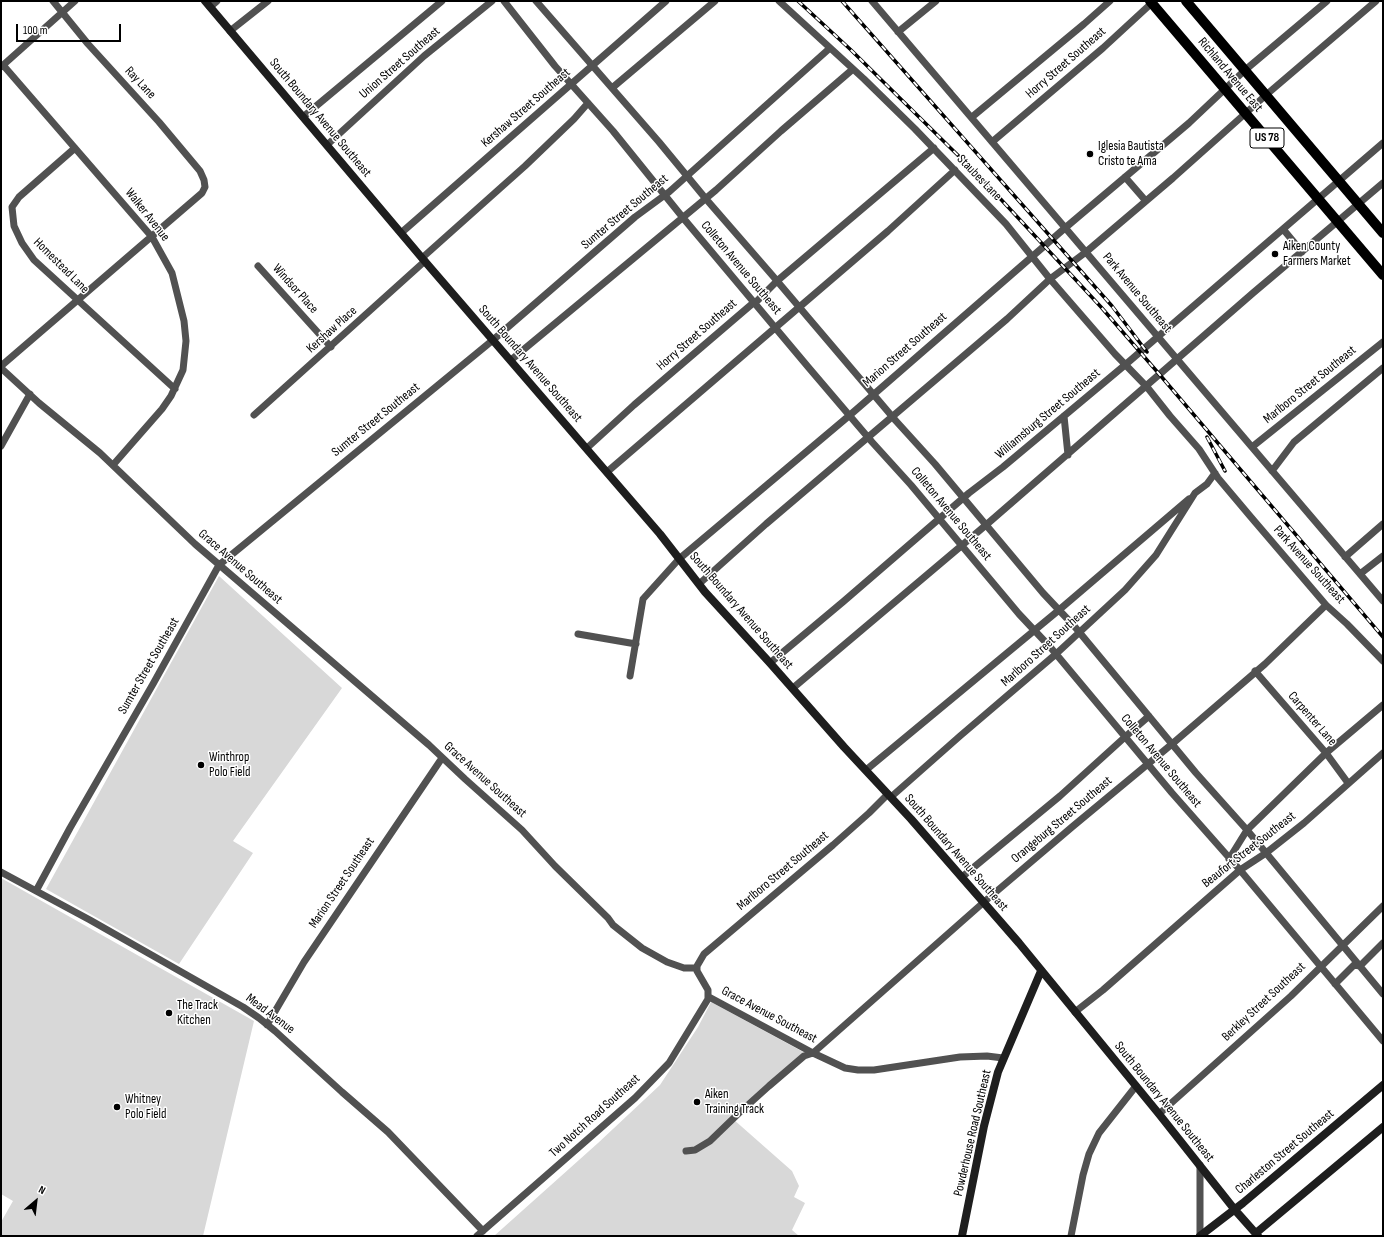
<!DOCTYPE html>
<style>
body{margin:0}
#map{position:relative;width:1384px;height:1237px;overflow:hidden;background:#fff;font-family:"Sofia Sans Condensed",sans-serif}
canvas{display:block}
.frame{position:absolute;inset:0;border:2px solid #000;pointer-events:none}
.north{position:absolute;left:16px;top:1181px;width:40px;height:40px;-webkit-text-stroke:3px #fff;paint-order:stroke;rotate:28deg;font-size:11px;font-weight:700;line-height:16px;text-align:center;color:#000}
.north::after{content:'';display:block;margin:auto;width:14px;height:18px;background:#000;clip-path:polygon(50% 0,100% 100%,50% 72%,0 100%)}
.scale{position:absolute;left:16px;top:24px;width:105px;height:18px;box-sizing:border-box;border:2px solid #000;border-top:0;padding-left:5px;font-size:12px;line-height:14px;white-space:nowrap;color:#000;-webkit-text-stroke:3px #fff;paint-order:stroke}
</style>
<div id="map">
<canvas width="1384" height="1237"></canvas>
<div class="frame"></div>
<div class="north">N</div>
<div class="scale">100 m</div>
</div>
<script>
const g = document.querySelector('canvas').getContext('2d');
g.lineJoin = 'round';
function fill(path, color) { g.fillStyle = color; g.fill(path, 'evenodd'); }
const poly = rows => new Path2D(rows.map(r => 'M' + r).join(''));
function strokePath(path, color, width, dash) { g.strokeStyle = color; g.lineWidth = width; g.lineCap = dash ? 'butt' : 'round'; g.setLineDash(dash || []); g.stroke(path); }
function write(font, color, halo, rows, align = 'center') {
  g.font = font + ' "Sofia Sans Condensed",sans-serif'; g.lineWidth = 3; g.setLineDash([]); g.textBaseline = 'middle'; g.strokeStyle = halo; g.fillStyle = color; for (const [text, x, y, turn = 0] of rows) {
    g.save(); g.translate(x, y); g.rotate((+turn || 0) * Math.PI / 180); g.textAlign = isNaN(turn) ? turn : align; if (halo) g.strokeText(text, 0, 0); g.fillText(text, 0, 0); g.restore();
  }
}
const green = poly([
 [219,576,342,688,233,841,253,853,179,964,46,889],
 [1,878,254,1021,203,1236,1,1236,1,1222,13,1201,1,1194],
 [711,1002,805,1053,733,1119,792,1171,799,1186,794,1197,805,1203,792,1230,799,1236,494,1236,598,1143,660,1085,698,1027]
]);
const street = poly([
 [504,1,555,66,613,131,684,219,809,368,872,442,911,485,1019,614,1051,648,1172,793,1240,870,1383,1041],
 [536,1,659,142,706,199,772,275,896,421,935,464,1043,593,1075,627,1196,773,1247,830,1383,994],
 [779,1,864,79,915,129,1006,224,1050,279,1115,354,1147,387,1170,416,1199,449,1218,478,1250,516,1326,605,1347,624,1383,661],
 [872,1,1383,601],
 [210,7,217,1],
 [230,31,268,1],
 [898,32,936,1],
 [3,65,152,237,172,273,184,321,186,341,183,370,171,396,162,409,113,465],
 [1,67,75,1],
 [612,88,715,1],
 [303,117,442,1],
 [972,117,1084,24,1110,1],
 [992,142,1103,48,1154,1],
 [327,145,424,56,492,1],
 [75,148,19,197,12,207,14,226,22,243,34,260,175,389],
 [1125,177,1145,200],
 [1283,229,1302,252],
 [401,233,666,1],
 [422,258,525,166,574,119,588,103],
 [258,266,331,347],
 [511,360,716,190,781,131,853,69],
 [1,366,202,193,205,187,204,180,200,171,159,122,88,44,53,1],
 [1,368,39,403,100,453,195,544,429,745,465,779,522,830,555,866,608,918,613,925,642,948,667,962,684,968,697,968],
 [254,415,425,261],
 [1064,416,1068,455],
 [1,446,30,394],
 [1252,447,1383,342],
 [587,448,634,405,752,304,755,303,777,281,934,148],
 [1272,471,1294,442,1383,368],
 [607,472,888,231,955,170],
 [1345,557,1383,524],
 [1360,574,1383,556],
 [699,584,766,524,1007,319,1050,279,1086,252,1173,178,1266,95,1376,1],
 [578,634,636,644],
 [770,663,844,601,969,493,1003,467,1125,365,1383,143],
 [1255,671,1326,753,1348,783],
 [630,676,643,599,679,559,850,415,1065,228,1189,123,1244,71,1327,1],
 [793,688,986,525,1253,293,1383,183],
 [866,770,1059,610,1189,499],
 [891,797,960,736,1056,654,1125,590,1156,555,1195,493,1207,484,1215,473],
 [1229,859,1247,830,1326,753,1383,705],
 [1,872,90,920,243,1007,259,1018,275,1031,342,1092,388,1132,483,1231],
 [962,877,1060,796,1125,737,1149,716],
 [36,891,70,828,153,684,219,565,493,340,635,217,669,192,830,48],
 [1335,984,1354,965,1360,966,1383,943],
 [709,997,813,1053,845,1068,858,1070,874,1070,960,1057,987,1056,1003,1058],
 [1075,1012,1103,990,1240,870,1266,853,1304,823,1383,753],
 [267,1025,304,962,442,758],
 [1159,1114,1291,996,1383,906],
 [686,1151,695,1150,710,1141,739,1113,769,1086,804,1056,813,1053,984,902,1072,827,1172,744,1265,664,1326,605],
 [477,1236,635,1098,669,1063,708,999,708,990,697,971,697,966,704,954,833,845,869,813,888,794],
 [1071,1236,1083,1175,1089,1154,1099,1133,1136,1086],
 [1200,1236,1200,1165]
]);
const secondary = poly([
 [205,1,422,258,660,534,705,592,770,663,844,747,911,819,1019,943,1159,1114,1235,1210,1258,1236],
 [1256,1233,1383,1127],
 [962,1236,984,1126,998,1072,1041,971],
 [1200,1236,1243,1203,1383,1085]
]);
const primary = poly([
 [1150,1,1383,275],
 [1186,1,1383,233]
]);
const rail = poly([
 [798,1,851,50,982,179,1101,307,1160,375,1383,637],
 [842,1,1112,306,1147,352],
 [1207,437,1225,471]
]);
const markers = [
 [1090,154,4,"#000"],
 [1275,254,4,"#000"],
 [201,765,4,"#000"],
 [169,1013,4,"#000"],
 [697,1102,4,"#000"],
 [117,1107,4,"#000"]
];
const shields = [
 [1267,138,34]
];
const shieldNames = [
 ["US 78",1267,138]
];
const streetNames = [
 ["Union Street Southeast",400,63,-41],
 ["Horry Street Southeast",1066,63,-41],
 ["Richland Avenue East",1230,75,50],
 ["Ray Lane",140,83,47],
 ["Kershaw Street Southeast",526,108,-41],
 ["South Boundary Avenue Southeast",320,118,50],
 ["Staubes Lane",979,178,46],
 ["Sumter Street Southeast",625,212,-40],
 ["Walker Avenue",147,215,52],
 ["Homestead Lane",61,266,45],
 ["Colleton Avenue Southeast",741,268,50],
 ["Windsor Place",295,289,48],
 ["Park Avenue Southeast",1137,293,50],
 ["Kershaw Place",332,330,-42],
 ["Horry Street Southeast",697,335,-41],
 ["Marion Street Southeast",905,350,-41],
 ["South Boundary Avenue Southeast",530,364,49],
 ["Marlboro Street Southeast",1310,385,-39],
 ["Williamsburg Street Southeast",1048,414,-40],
 ["Sumter Street Southeast",376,420,-39],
 ["Colleton Avenue Southeast",951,514,50],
 ["Park Avenue Southeast",1309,565,48],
 ["Grace Avenue Southeast",240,567,41],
 ["South Boundary Avenue Southeast",741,611,49],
 ["Marlboro Street Southeast",1046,646,-42],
 ["Sumter Street Southeast",149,666,-60],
 ["Carpenter Lane",1312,719,49],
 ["Colleton Avenue Southeast",1161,761,50],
 ["Grace Avenue Southeast",485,780,42],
 ["Orangeburg Street Southeast",1062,820,-40],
 ["Beaufort Street Southeast",1249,850,-38],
 ["South Boundary Avenue Southeast",956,853,49],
 ["Marlboro Street Southeast",783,871,-40],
 ["Marion Street Southeast",342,883,-56],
 ["Berkley Street Southeast",1264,1002,-43],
 ["Mead Avenue",270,1014,37],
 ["Grace Avenue Southeast",769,1015,28],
 ["South Boundary Avenue Southeast",1164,1102,51],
 ["Two Notch Road Southeast",595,1116,-42],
 ["Powderhouse Road Southeast",973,1133,-77],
 ["Charleston Street Southeast",1285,1152,-40]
];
const poiNames = [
 ["Iglesia Bautista",1098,147],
 ["Cristo te Ama",1098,162],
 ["Aiken County",1283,247],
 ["Farmers Market",1283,262],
 ["Winthrop",209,758],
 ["Polo Field",209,773],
 ["The Track",177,1006],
 ["Kitchen",177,1021],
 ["Aiken",705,1095],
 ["Training Track",705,1110],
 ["Whitney",125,1100],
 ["Polo Field",125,1115]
];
fill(green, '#d8d8d8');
strokePath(street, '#515151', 7);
strokePath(secondary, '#1e1e1e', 8);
strokePath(primary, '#000', 10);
strokePath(rail, '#000', 3.5);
strokePath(rail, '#fff', 2, [6]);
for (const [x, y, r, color] of markers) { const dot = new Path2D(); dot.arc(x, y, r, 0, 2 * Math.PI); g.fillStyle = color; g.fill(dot); strokePath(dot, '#fff', 1.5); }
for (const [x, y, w] of shields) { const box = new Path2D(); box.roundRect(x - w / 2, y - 10, w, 20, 3); g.fillStyle = '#fff'; g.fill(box); strokePath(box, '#000', 1); }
write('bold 12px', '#000', null, shieldNames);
write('13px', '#000', '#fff', streetNames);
write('13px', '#000', '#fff', poiNames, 'left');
</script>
